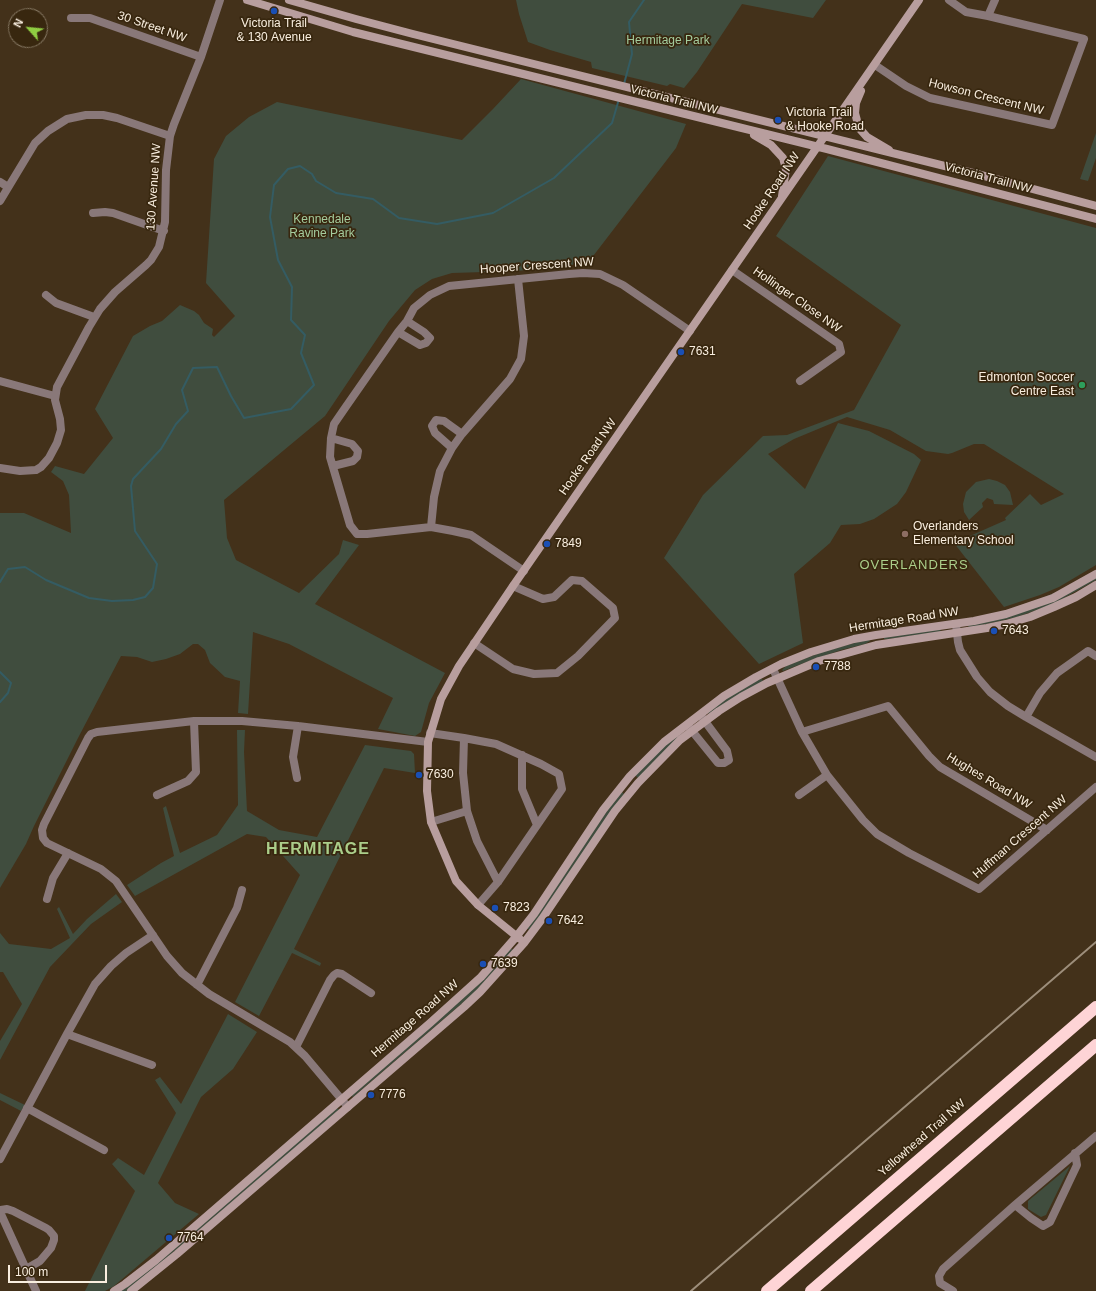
<!DOCTYPE html>
<style>
body{margin:0}
#map{position:relative;width:1096px;height:1291px;overflow:hidden;background:#43311a;font-family:Helvetica,sans-serif}
canvas{display:block}
.north{position:absolute;left:8px;top:8px;width:40px;height:40px;box-sizing:border-box;background:#38270f;border:1px solid #857762;border-radius:50%;rotate:297deg;font-size:11px;font-weight:700;line-height:16px;text-align:center;color:#f9eedf}
.north::after{content:'';display:block;margin:auto;width:14px;height:18px;background:#8fcd42;clip-path:polygon(50% 0,100% 100%,50% 72%,0 100%)}
.scale{position:absolute;left:8px;top:1265px;width:99px;height:18px;box-sizing:border-box;border:2px solid #f9eedf;border-top:0;padding-left:5px;font-size:12px;line-height:14px;white-space:nowrap;color:#f9eedf;-webkit-text-stroke:3px #38270f;paint-order:stroke}
</style>
<div id="map">
<canvas width="1096" height="1291"></canvas>
<div class="north">N</div>
<div class="scale">100 m</div>
</div>
<script>
const g = document.querySelector('canvas').getContext('2d');
g.lineJoin = 'round';
function fill(path, color) { g.fillStyle = color; g.fill(path, 'evenodd'); }
const poly = rows => new Path2D(rows.map(r => 'M' + r).join(''));
function strokePath(path, color, width, dash) { g.strokeStyle = color; g.lineWidth = width; g.lineCap = dash ? 'butt' : 'round'; g.setLineDash(dash || []); g.stroke(path); }
function write(font, color, halo, rows, align = 'center') {
  g.font = font + ' Helvetica,sans-serif'; g.lineWidth = 3.5; g.setLineDash([]); g.textBaseline = 'middle'; g.strokeStyle = halo; g.fillStyle = color; for (const [text, x, y, turn = 0] of rows) {
    g.save(); g.translate(x, y); g.rotate((+turn || 0) * Math.PI / 180); g.textAlign = isNaN(turn) ? turn : align; if (halo) g.strokeText(text, 0, 0); g.fillText(text, 0, 0); g.restore();
  }
}
const green = poly([
 [516,0,826,0,813,18,742,4,697,72,684,88,670,84,667,86,592,68,591,62,550,50,528,42,519,14],
 [521,79,686,124,676,148,587,264,568,265,517,271,452,273,432,279,415,290,389,321,325,416,224,500,227,538,236,560,299,593,339,554,343,540,359,545,315,604,445,673,429,703,421,732,415,736,378,729,393,698,289,644,253,632,248,714,238,713,240,681,225,677,210,663,205,650,198,644,193,644,180,654,166,659,152,662,137,657,121,656,78,738,34,826,26,844,0,888,0,513,24,513,71,533,69,495,63,481,51,472,55,466,84,474,113,438,95,409,133,336,150,326,162,321,180,305,194,311,199,315,204,323,213,329,212,335,214,337,235,316,206,283,214,159,226,136,249,117,277,102,462,140,493,109],
 [1096,133,1096,158,1088,181,1080,179],
 [828,156,1096,228,1096,565,1059,587,1040,595,1004,607,954,543,1006,520,1005,518,1030,494,1041,505,1064,494,984,444,974,444,952,453,948,454,926,451,890,430,847,417,794,439,768,454,805,489,838,423,869,431,914,454,921,460,906,492,897,504,874,519,860,524,841,525,830,543,794,574,803,643,759,664,664,558,703,495,763,436,787,435,854,410,901,325,776,236],
 [989,479,997,481,1005,485,1010,492,1013,505,994,504,993,500,987,498,982,503,983,507,969,520,964,512,963,504,966,492,976,482],
 [1096,576,1096,580,1053,604,1017,617,969,628,968,625,988,620],
 [941,629,940,632,888,639,884,639,884,636],
 [869,639,870,641,865,644,841,650,809,661,783,671,782,670,786,666,822,652],
 [762,679,763,681,709,714,708,713,712,707,757,680],
 [237,730,245,730,244,752,247,811,279,830,317,837,365,745,411,751,414,754,415,773,384,768,294,949,321,963,320,966,292,953,259,1016,235,1002,300,875,266,837,247,834,135,896,127,885,161,863,174,856,163,808,166,806,180,853,217,835,238,805],
 [681,734,683,735,638,778,635,775,670,740],
 [622,792,624,794,549,904,529,930,527,928,611,805],
 [116,894,122,902,91,924,50,967,0,1060,0,1041,22,1004,3,972,0,972,0,933,9,944,51,949,70,938,57,909,59,907,73,934,87,919],
 [511,948,513,950,511,954,474,993,353,1097,351,1095],
 [228,1014,257,1032,233,1069,201,1097,158,1183,175,1203,199,1214,114,1286,105,1291,85,1291,135,1191,112,1164,118,1158,144,1175,176,1113,155,1080,160,1077,181,1104],
 [0,1093,25,1105,21,1111,0,1100],
 [336,1108,339,1109,337,1112,136,1284,126,1291,119,1291],
 [1070,1166,1046,1215,1041,1217,1028,1209,1028,1201]
]);
const stream = poly([
 [624,84,632,54,629,22,644,0],
 [0,582,8,569,25,567,46,580,89,598,112,601,133,600,145,597,153,588,157,564,135,531,131,486,133,479,161,449,176,424,188,411,182,390,193,368,217,367,231,396,244,418,291,409,314,385,301,353,305,335,291,320,292,287,278,260,270,217,274,185,288,169,300,166,312,174,316,181,336,193,373,199,399,218,437,224,493,213,554,178,612,123,619,99],
 [0,672,11,683,8,693,0,702]
]);
const street = poly([
 [988,16,995,0],
 [71,18,90,18,201,57],
 [875,65,906,86,930,98,1052,125,1084,39,988,16,966,12,949,0],
 [0,182,8,187],
 [0,201,35,143,48,131,67,119,86,115,103,115,117,118,170,136],
 [93,213,105,212,113,213,164,231],
 [732,270,839,344,841,352,800,381],
 [46,295,56,303,94,317],
 [398,332,420,345,426,343,430,338,424,332,407,321],
 [0,381,55,396],
 [331,438,352,444,358,451,357,457,353,461,333,466],
 [452,448,435,433,432,426,436,420,444,421,462,434],
 [0,468,20,471,36,470,41,467,49,458,57,443,61,430,60,419,55,400,57,387,89,327,100,309,115,292,146,265,151,260,159,247,165,222,166,170,170,136,174,124,201,57,220,0],
 [431,527,434,497,440,471,452,448,462,434,510,379,521,359,524,336,518,279],
 [524,571,471,535,453,531,431,527,367,534,357,534,350,525,330,457,331,438,334,424,345,408,398,332,407,321,414,308,430,295,449,286,569,274,583,273,600,274,623,285,690,331],
 [956,624,958,642,960,650,977,677,990,692,1008,706,1026,717,1096,757],
 [474,643,513,669,534,674,557,673,578,656,615,618,613,608,582,581,572,580,554,597,543,599,513,586],
 [773,669,802,732,827,775,863,820,877,834,909,853,979,889,1096,787],
 [1026,717,1040,693,1057,673,1088,651,1096,656],
 [688,726,718,763,724,763,729,760,727,751,701,716],
 [802,732,888,706,929,756,940,767,1047,830],
 [430,733,464,738,496,744,541,764,559,774,562,789,498,882,478,905],
 [464,738,463,773,467,811,477,841,498,882],
 [522,755,522,789,537,825],
 [297,778,293,757,298,726],
 [157,795,188,781,196,772,194,721],
 [799,795,827,775],
 [431,822,467,811],
 [47,899,53,878,68,853],
 [197,985,237,908,242,890],
 [67,1034,152,1065],
 [296,1047,330,980,334,975,337,973,342,974,371,993],
 [348,1107,305,1056,290,1042,209,994,182,973,167,956,116,881,101,869,47,843,43,838,42,830,44,824,88,738,91,734,97,732,194,721,242,721,298,726,428,742],
 [27,1108,104,1150],
 [0,1159,67,1034,95,984,111,966,126,953,153,935],
 [1015,1205,1031,1218,1043,1226,1050,1222,1077,1165,1075,1153],
 [0,1210,7,1209,13,1211,46,1228,49,1230,54,1236,54,1240,51,1248,40,1261,26,1269],
 [0,1212,36,1291],
 [953,1291,940,1283,939,1276,943,1269,1015,1205,1096,1136]
]);
const secondary = poly([
 [247,0,353,32,827,149,1096,219],
 [289,0,356,19,413,34,977,174,1096,206],
 [861,91,856,103,855,113,859,128,867,137,889,150],
 [754,135,771,145,783,158,786,169,782,196],
 [520,939,478,905,456,881,431,822,427,791,428,742,441,699,459,666,513,586,919,0],
 [114,1291,125,1284,156,1260,430,1023,481,977,516,937,534,914,603,810,630,776,664,742,724,696,756,677,781,664,811,652,854,639,876,635,974,621,1006,614,1053,598,1096,574],
 [131,1291,177,1254,464,1007,480,992,524,943,542,919,615,811,638,783,680,740,719,711,741,697,767,683,819,661,876,645,987,628,1006,624,1030,617,1054,607,1076,597,1096,585]
]);
const highway = poly([
 [767,1291,1096,1007],
 [811,1291,1096,1045]
]);
const rail = poly([
 [691,1291,1096,942]
]);
const markers = [
 [274,11,4,"#1a4fb4"],
 [778,120,4,"#1a4fb4"],
 [681,352,4,"#1a4fb4"],
 [1082,385,4,"#2e9e5b"],
 [905,534,4,"#8d6e63"],
 [547,544,4,"#1a4fb4"],
 [994,631,4,"#1a4fb4"],
 [816,667,4,"#1a4fb4"],
 [419,775,4,"#1a4fb4"],
 [495,908,4,"#1a4fb4"],
 [549,921,4,"#1a4fb4"],
 [483,964,4,"#1a4fb4"],
 [371,1095,4,"#1a4fb4"],
 [169,1238,4,"#1a4fb4"]
];
const poiNames = [
 ["Victoria Trail",274,24,"center"],
 ["& 130 Avenue",274,38,"center"],
 ["Victoria Trail",786,113],
 ["& Hooke Road",786,127],
 ["7631",689,352],
 ["Edmonton Soccer",1074,378,"right"],
 ["Centre East",1074,392,"right"],
 ["Overlanders",913,527],
 ["Elementary School",913,541],
 ["7849",555,544],
 ["7643",1002,631],
 ["7788",824,667],
 ["7630",427,775],
 ["7823",503,908],
 ["7642",557,921],
 ["7639",491,964],
 ["7776",379,1095],
 ["7764",177,1238]
];
const streetNames = [
 ["30 Street NW",152,27,19],
 ["Howson Crescent NW",986,97,14],
 ["Victoria Trail NW",674,100,14],
 ["Victoria Trail NW",988,178,15],
 ["130 Avenue NW",154,187,-86],
 ["Hooke Road NW",772,191,-56],
 ["Hooper Crescent NW",537,266,-4],
 ["Hollinger Close NW",797,300,35],
 ["Hooke Road NW",588,457,-55],
 ["Hermitage Road NW",904,620,-9],
 ["Hughes Road NW",989,781,31],
 ["Huffman Crescent NW",1020,837,-41],
 ["Hermitage Road NW",415,1019,-41],
 ["Yellowhead Trail NW",922,1138,-41]
];
const parkNames = [
 ["Hermitage Park",668,41],
 ["Kennedale",322,220],
 ["Ravine Park",322,234]
];
const neighbourhoodNames = [
 ["OVERLANDERS",914,565]
];
const districtNames = [
 ["HERMITAGE",318,850]
];
fill(green, '#404d3e');
strokePath(stream, '#345c63', 2);
strokePath(street, '#897879', 8);
strokePath(secondary, '#b89e9e', 8);
strokePath(highway, '#fed4d6', 12);
strokePath(rail, '#9d8e7b', 2);
for (const [x, y, r, color] of markers) { const dot = new Path2D(); dot.arc(x, y, r, 0, 2 * Math.PI); g.fillStyle = color; g.fill(dot); strokePath(dot, '#38270f', 1.5); }
write('12px', '#f9eedf', '#38270f', poiNames, 'left');
write('12px', '#f9eedf', '#38270f', streetNames);
write('12px', '#a4cc9e', '#38270f', parkNames);
g.letterSpacing = '1px';
write('13px', '#abce8a', '#38270f', neighbourhoodNames);
g.letterSpacing = '0px';
g.letterSpacing = '1px';
write('bold 16px', '#abce8a', '#38270f', districtNames);
g.letterSpacing = '0px';
</script>
